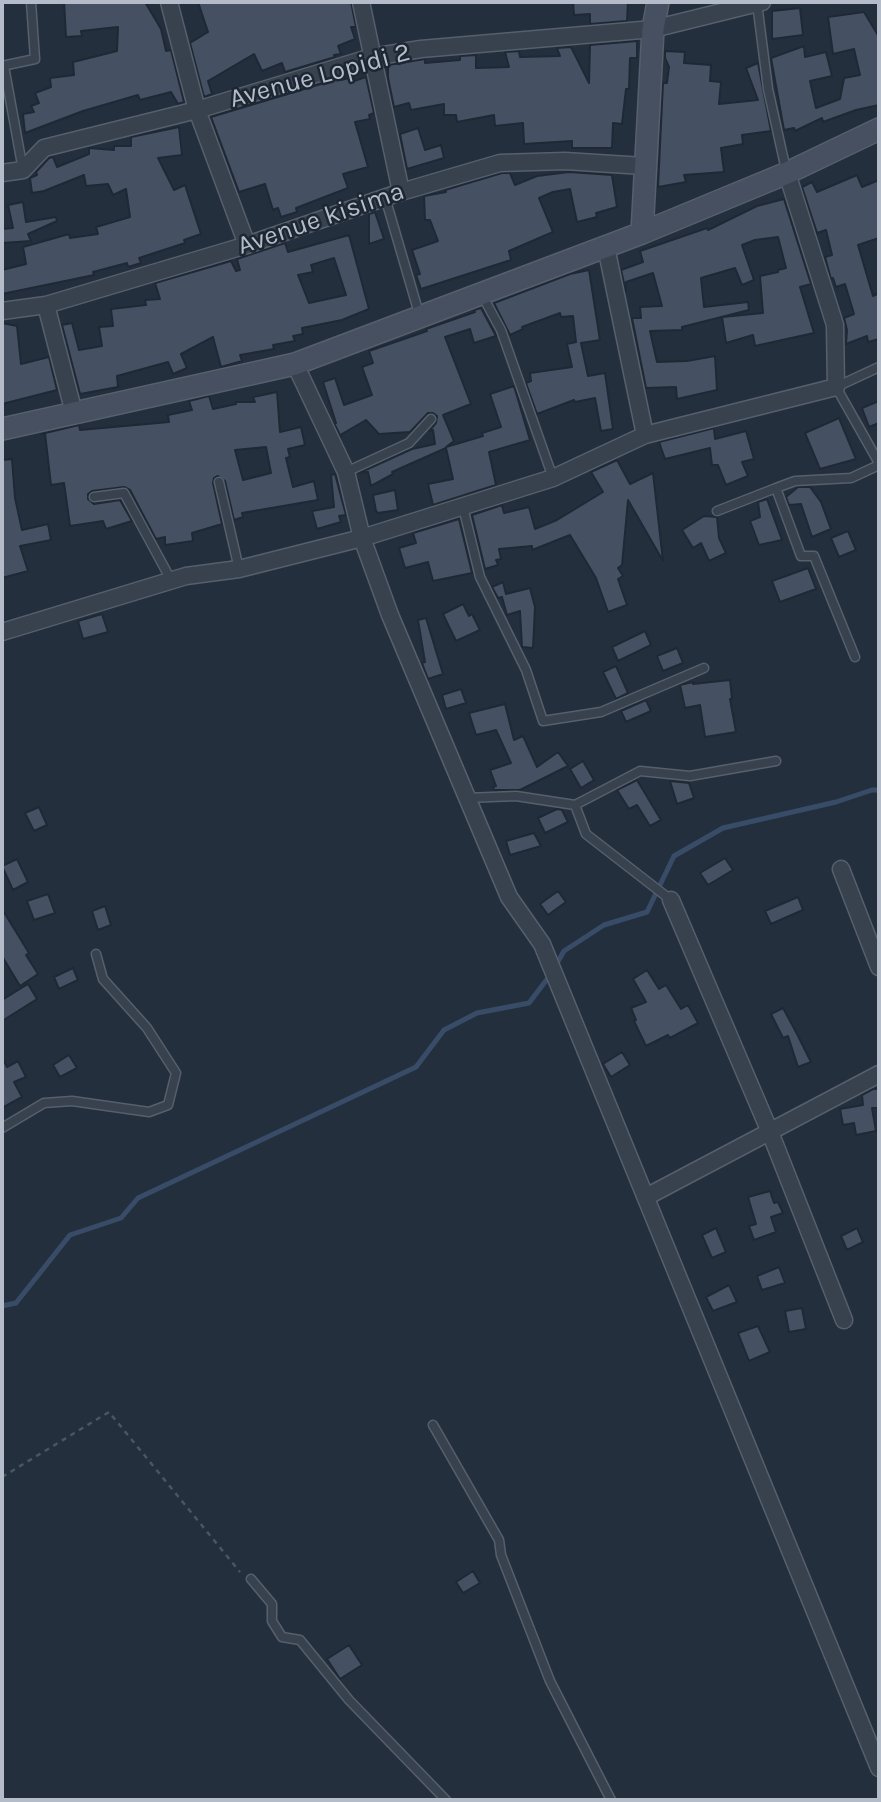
<!DOCTYPE html>
<style>
body{margin:0}
#map{position:relative;width:881px;height:1802px;overflow:hidden;background:#242f3e;font-family:Karla,sans-serif}
canvas{display:block}
.frame{position:absolute;inset:0;border:4px solid #b4bcc9;pointer-events:none}
</style>
<div id="map">
<canvas width="881" height="1802"></canvas>
<div class="frame"></div>
</div>
<script>
const g = document.querySelector('canvas').getContext('2d');
g.lineJoin = 'round';
const poly = rows => new Path2D(rows.map(r => 'M' + r).join(''));
function strokePath(path, color, width, dash) { g.strokeStyle = color; g.lineWidth = width; g.lineCap = dash ? 'butt' : 'round'; g.setLineDash(dash || []); g.stroke(path); }
function fill(path, color) { g.fillStyle = color; g.fill(path, 'evenodd'); }
function write(font, color, halo, rows, align = 'center') {
  g.font = font + ' Karla,sans-serif'; g.lineWidth = 5; g.setLineDash([]); g.textBaseline = 'middle'; g.strokeStyle = halo; g.fillStyle = color; for (const [text, x, y, turn = 0] of rows) {
    g.save(); g.translate(x, y); g.rotate((+turn || 0) * Math.PI / 180); g.textAlign = isNaN(turn) ? turn : align; if (halo) g.strokeText(text, 0, 0); g.fillText(text, 0, 0); g.restore();
  }
}
const stream = poly([
 [556,965,564,951,604,925,647,912,674,856,723,828,836,802,872,790,879,790],
 [2,1306,16,1303,70,1235,121,1218,138,1198,416,1067,444,1030,477,1013,529,1003,551,974]
]);
const building = poly([
 [64,2,145,2,161,29,166,51,171,50,184,102,178,104,171,92,140,100,138,95,83,111,25,133,23,114,34,112,31,106,39,103,35,93,51,87,50,78,74,75,73,62,117,51,118,27,81,31,82,36,66,37,64,2],
 [198,2,351,2,356,27,351,27,355,39,338,46,341,54,334,55,335,57,285,72,282,63,262,71,254,54,208,81,212,94,204,97,190,43,208,32,198,2],
 [573,2,628,2,627,21,590,24,590,14,574,15,573,2],
 [800,8,803,35,772,39,772,11,800,8],
 [864,12,879,37,879,105,856,110,823,122,822,118,795,131,794,128,784,130,771,58,804,46,805,57,826,52,832,76,810,81,816,108,840,99,844,78,860,75,854,49,833,54,828,17,864,12],
 [637,41,637,58,630,58,629,89,626,89,622,124,613,123,612,148,572,148,572,141,524,144,523,123,495,126,494,115,457,122,456,115,444,115,444,104,411,110,409,103,394,107,388,78,388,65,425,59,425,63,460,60,460,56,476,55,476,68,509,67,505,52,519,51,520,57,560,56,557,48,571,47,589,83,590,45,637,41],
 [665,51,685,52,684,63,711,65,710,81,721,82,719,104,758,100,746,68,758,63,771,131,742,135,743,144,721,148,724,172,684,175,686,182,658,187,663,83,667,83,669,67,665,58,665,51],
 [366,77,374,113,369,115,370,119,355,122,368,167,343,174,348,188,296,208,297,212,281,217,278,208,273,210,265,184,239,192,211,117,341,78,341,80,349,78,351,82,366,77],
 [179,127,182,155,158,158,174,190,185,185,201,234,184,240,185,243,139,258,141,263,128,267,127,263,93,272,94,275,2,294,2,270,26,264,23,247,69,234,70,238,98,234,96,227,130,217,126,189,113,195,108,184,86,186,84,175,44,191,32,193,30,178,37,175,36,172,49,158,53,157,57,167,89,154,89,148,114,150,114,146,131,146,131,137,179,127],
 [418,128,425,150,441,145,444,158,407,169,400,134,418,128],
 [569,172,612,175,617,207,596,213,597,217,577,222,570,189,553,192,539,198,553,232,509,251,511,260,421,289,416,275,420,274,412,250,438,241,430,220,425,220,424,196,446,192,445,190,502,173,510,173,515,185,537,176,569,172],
 [857,175,862,187,879,180,879,238,858,245,873,296,879,293,879,339,868,342,867,336,846,344,847,330,844,318,854,314,845,284,836,287,833,278,831,279,825,257,832,255,826,230,817,233,802,187,812,182,817,192,857,175],
 [784,199,811,284,800,287,814,333,755,346,753,335,726,343,722,317,763,313,760,276,778,272,778,270,786,268,778,237,755,240,742,245,754,280,742,285,735,268,701,278,704,307,748,302,749,310,682,327,682,330,650,331,657,362,687,361,715,356,717,390,677,399,676,387,646,388,632,318,641,318,640,307,662,306,653,273,626,282,626,292,621,270,643,262,640,251,707,228,708,230,757,206,784,199],
 [23,202,26,222,56,217,57,221,28,234,31,241,2,243,2,229,13,228,8,205,23,202],
 [375,212,384,239,369,244,369,214,375,212],
 [349,235,369,309,342,320,302,328,303,334,293,336,295,341,273,345,274,349,240,355,242,361,221,367,213,337,181,354,187,368,173,374,168,362,117,376,118,387,80,394,62,325,72,323,79,350,102,346,99,327,113,326,111,309,146,305,145,300,160,299,155,283,231,261,236,271,240,270,237,259,285,243,288,252,349,235],
 [334,258,346,295,309,303,298,275,313,272,311,265,334,258],
 [589,270,600,340,581,343,588,376,605,373,613,429,601,431,595,398,575,402,574,400,537,414,526,383,531,381,530,373,572,367,567,344,576,342,573,316,561,317,560,313,522,327,523,329,510,335,494,303,570,274,589,270],
 [481,308,496,336,474,343,470,329,445,337,471,404,443,415,454,441,446,447,483,436,482,433,501,427,490,394,514,386,530,440,489,452,496,485,433,505,428,484,453,479,446,448,392,472,393,474,371,486,368,472,359,473,412,449,435,444,433,430,429,431,436,423,437,416,433,413,428,413,410,432,379,434,366,420,342,434,341,437,334,423,336,423,323,382,335,378,344,405,372,395,362,367,373,363,369,351,427,331,426,329,475,312,474,310,481,308],
 [2,323,17,326,21,364,49,357,57,390,2,404,2,323],
 [277,392,280,432,301,427,305,445,288,449,290,457,286,458,293,487,314,481,318,500,242,513,243,517,234,520,225,481,218,476,214,478,213,483,222,524,192,533,193,541,165,545,165,537,156,539,130,490,124,487,92,491,88,494,88,499,94,504,120,500,132,521,106,529,103,521,70,526,64,483,51,485,45,433,41,434,79,425,80,430,169,422,168,415,192,410,189,401,209,396,213,409,236,404,236,402,255,402,253,397,277,392],
 [266,447,271,473,243,480,235,450,266,447],
 [879,401,879,423,869,427,862,408,879,401],
 [839,418,856,459,820,469,805,433,839,418],
 [714,428,715,439,746,431,754,459,742,462,748,476,726,485,718,465,712,465,710,448,665,459,659,442,714,428],
 [12,459,15,498,22,530,48,524,51,540,20,546,28,571,2,578,2,460,12,459],
 [617,460,630,484,653,473,663,561,628,500,622,565,618,568,623,576,618,579,627,605,608,612,596,578,570,535,532,550,532,546,499,549,501,559,496,560,498,565,485,569,472,515,502,505,504,513,529,507,535,529,557,520,603,492,591,472,617,460],
 [335,474,346,515,339,516,341,522,317,529,312,511,334,507,331,475,335,474],
 [798,487,810,487,821,502,831,529,812,537,801,504,789,505,786,497,798,487],
 [395,490,398,510,378,513,376,511,373,495,395,490],
 [767,499,782,540,759,545,750,521,760,517,758,502,767,499],
 [704,516,717,517,719,538,726,553,709,561,701,543,693,548,682,530,704,516],
 [459,519,472,573,433,581,428,562,405,568,399,548,416,543,413,533,459,519],
 [848,531,856,550,839,557,831,538,848,531],
 [808,568,816,589,780,602,772,581,808,568],
 [503,582,506,594,530,588,535,607,533,648,522,647,520,611,507,615,502,597,498,598,492,587,503,582],
 [463,604,469,616,472,614,480,630,456,641,443,614,463,604],
 [102,614,108,632,83,639,78,621,102,614],
 [426,618,443,674,428,679,422,663,425,662,418,620,426,618],
 [645,631,651,645,618,661,612,647,645,631],
 [677,648,683,663,663,671,657,656,677,648],
 [616,666,628,693,616,699,603,672,616,666],
 [730,680,732,699,730,699,736,732,705,737,700,705,685,708,680,685,693,682,693,684,730,680],
 [461,689,466,703,446,709,442,695,461,689],
 [646,700,651,711,626,722,621,711,646,700],
 [505,704,514,740,523,736,537,767,558,752,568,766,520,790,494,790,493,787,496,786,490,770,511,763,496,730,476,735,469,713,505,704],
 [583,761,594,780,581,788,570,769,583,761],
 [637,780,661,820,650,826,637,805,629,809,617,790,637,780],
 [670,781,689,783,694,798,677,804,670,781],
 [39,807,47,825,34,831,25,813,39,807],
 [557,809,562,810,568,822,545,833,538,818,557,809],
 [534,833,541,846,510,855,506,841,534,833],
 [725,858,733,870,708,885,700,873,725,858],
 [17,859,28,882,13,890,2,866,17,859],
 [558,891,566,902,548,915,540,904,558,891],
 [48,894,55,913,34,920,27,901,48,894],
 [798,897,803,910,771,924,765,911,798,897],
 [105,906,111,925,98,930,92,911,105,906],
 [2,909,29,953,26,955,38,974,20,986,2,956,2,909],
 [73,968,78,980,59,989,54,977,73,968],
 [647,970,659,989,666,985,681,1009,688,1005,698,1023,670,1038,668,1035,646,1046,634,1021,636,1020,631,1008,646,1002,633,979,647,970],
 [28,984,37,999,2,1021,2,1000,28,984],
 [783,1008,796,1032,811,1062,798,1067,788,1036,783,1038,771,1014,783,1008],
 [622,1052,630,1065,611,1077,603,1064,622,1052],
 [69,1055,77,1068,60,1077,53,1065,69,1055],
 [2,1057,7,1067,18,1061,26,1077,14,1082,22,1097,2,1108,2,1057],
 [873,1089,879,1089,879,1108,872,1108,876,1131,856,1135,854,1123,843,1125,840,1109,863,1105,862,1095,873,1089],
 [770,1191,774,1203,778,1202,783,1213,771,1217,776,1232,754,1240,749,1226,756,1224,748,1197,770,1191],
 [716,1228,726,1252,712,1258,702,1235,716,1228],
 [857,1228,863,1242,847,1250,841,1236,857,1228],
 [779,1267,785,1283,762,1290,757,1276,779,1267],
 [729,1285,737,1302,713,1311,706,1297,729,1285],
 [802,1308,806,1329,789,1332,785,1311,802,1308],
 [758,1326,770,1352,749,1361,738,1333,758,1326],
 [473,1571,480,1583,463,1593,456,1582,473,1571],
 [349,1645,362,1665,340,1679,327,1659,349,1645]
]);
const path = poly([
 [2,1477,109,1412,240,1572]
]);
const lane = poly([
 [757,3,768,89,786,170],
 [2,66,35,59,31,2],
 [4,66,23,170],
 [385,197,420,317],
 [482,295,501,330,553,478],
 [879,367,836,387,879,463],
 [346,472,409,443,431,419],
 [219,482,239,569],
 [94,497,124,493,171,580],
 [463,507,480,577,526,670,543,721,601,712,704,668],
 [717,511,776,488],
 [855,657,814,556,801,556,776,488,795,481,851,478,879,465],
 [466,798,516,796,575,805,586,834,671,900],
 [575,805,640,771,690,776,776,761],
 [2,1128,44,1103,72,1101,149,1112,168,1105,176,1073,147,1028,103,979,96,954],
 [433,1425,499,1540,501,1555,550,1681,611,1800],
 [251,1579,272,1604,272,1621,282,1637,300,1640,349,1700,446,1800]
]);
const street = poly([
 [169,2,197,110,247,245],
 [361,2,401,192],
 [2,173,23,170,44,148,197,110,372,57,421,49,653,29,762,2],
 [606,247,645,435],
 [46,305,74,413],
 [2,311,46,305,247,245,401,192,500,163,565,161,644,166],
 [295,364,346,472,362,538,390,615,509,897,542,944,879,1768],
 [2,632,186,576,239,569,362,538,553,478,645,435,836,387,835,325,787,173],
 [841,869,879,967],
 [671,900,770,1132,844,1320],
 [646,1197,879,1074]
]);
const secondary = poly([
 [642,233,653,29,658,2],
 [2,429,295,364,642,233,787,173,879,129]
]);
const streetNames = [
 ["Avenue Lopidi 2",320,76,-15],
 ["Avenue kisima",321,219,-19]
];
strokePath(stream, '#394c67', 5);
fill(building, '#455162');
strokePath(building, '#1f2835', 2);
strokePath(lane, '#565f6c', 11);
strokePath(street, '#565f6c', 19);
strokePath(secondary, '#565f6c', 24);
strokePath(path, '#44595c', 2.5, [5, 5]);
strokePath(lane, '#38414e', 8);
strokePath(street, '#38414e', 16);
strokePath(secondary, '#465061', 21);
write('26px', '#b4bcc9', '#1d2633', streetNames);
</script>
